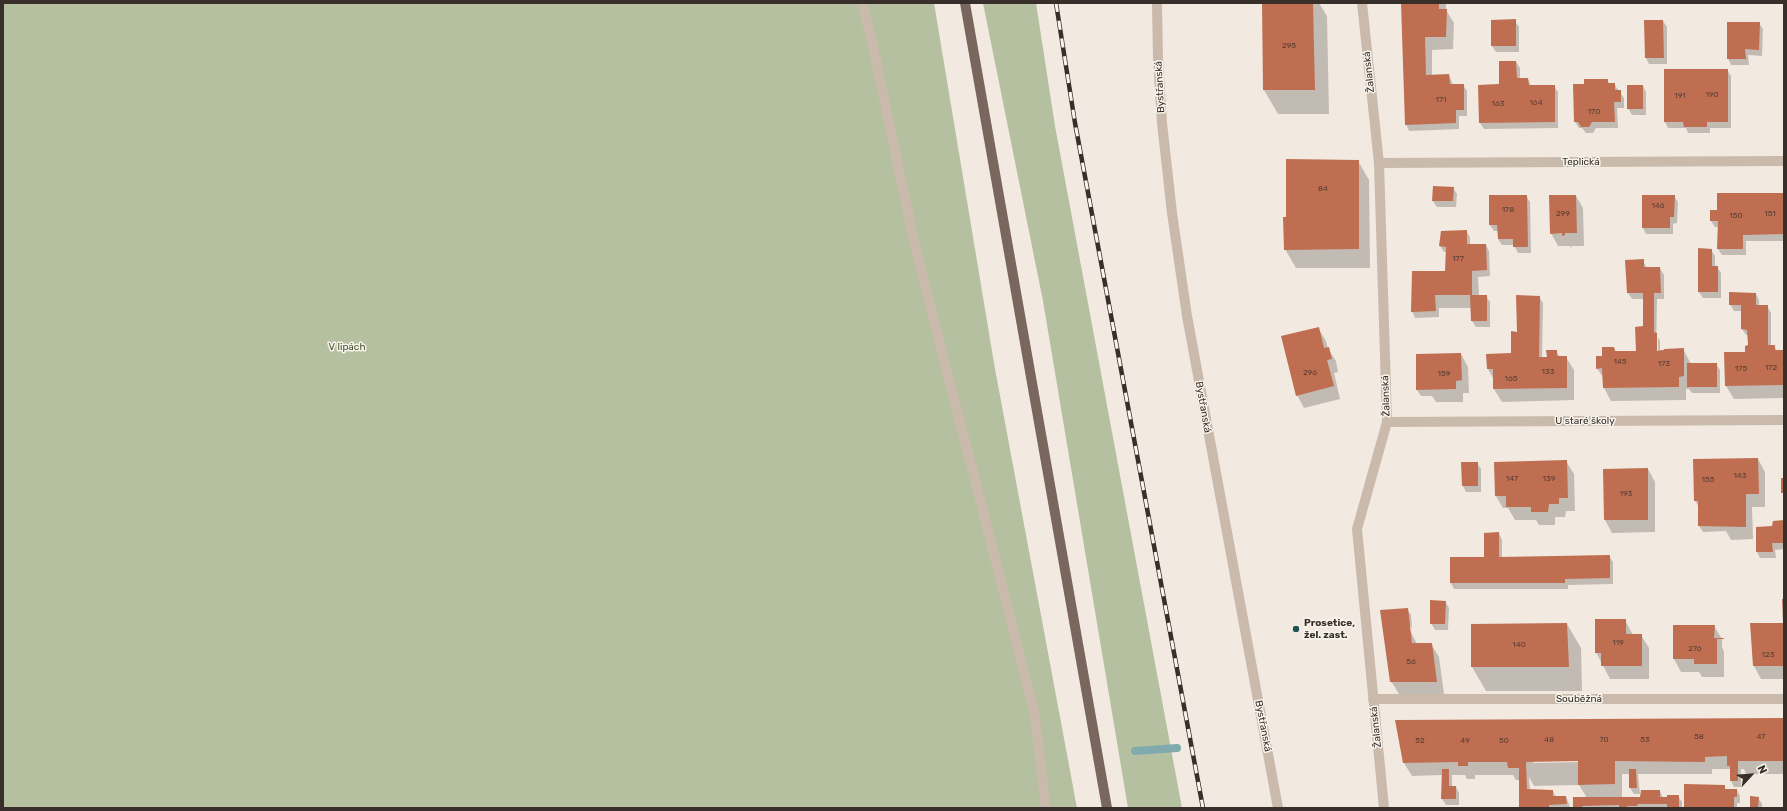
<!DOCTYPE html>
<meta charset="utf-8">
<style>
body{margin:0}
#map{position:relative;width:1787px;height:811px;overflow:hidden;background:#f2eae0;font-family:Rubik,sans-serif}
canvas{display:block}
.frame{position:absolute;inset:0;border:4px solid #382f2b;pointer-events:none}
.north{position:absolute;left:1731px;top:755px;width:40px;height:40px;-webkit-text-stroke:3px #f9f4ec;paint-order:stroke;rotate:64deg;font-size:11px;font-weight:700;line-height:16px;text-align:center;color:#382f2b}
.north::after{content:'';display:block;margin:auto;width:14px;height:18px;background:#382f2b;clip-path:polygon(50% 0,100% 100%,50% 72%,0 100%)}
</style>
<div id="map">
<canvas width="1787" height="811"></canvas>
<div class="frame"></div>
<div class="north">N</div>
</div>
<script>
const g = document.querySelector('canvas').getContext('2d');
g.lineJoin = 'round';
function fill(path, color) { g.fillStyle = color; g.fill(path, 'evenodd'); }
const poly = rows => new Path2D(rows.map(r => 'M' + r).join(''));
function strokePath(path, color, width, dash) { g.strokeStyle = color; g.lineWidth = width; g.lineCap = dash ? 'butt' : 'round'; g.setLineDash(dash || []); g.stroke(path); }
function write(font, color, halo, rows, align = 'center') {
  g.font = font + ' Rubik,sans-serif'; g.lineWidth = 3; g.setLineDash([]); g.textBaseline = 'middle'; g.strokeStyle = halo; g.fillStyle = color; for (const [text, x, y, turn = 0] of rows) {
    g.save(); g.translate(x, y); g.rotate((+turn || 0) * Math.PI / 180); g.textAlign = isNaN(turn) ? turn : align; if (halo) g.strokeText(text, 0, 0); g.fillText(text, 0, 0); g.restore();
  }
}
const green = poly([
 [3,3,934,3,995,369,1077,808,3,808],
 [983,3,1036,3,1055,126,1182,808,1128,808,1043,301]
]);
const shadow = poly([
 [1263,3,1319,3,1327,16,1329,114,1278,114,1264,90],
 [1402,3,1446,3,1446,10,1454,23,1453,49,1432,50,1432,76,1449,75,1453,85,1463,85,1467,91,1467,116,1459,116,1459,129,1409,131,1406,124],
 [1515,21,1519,27,1519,52,1496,52,1492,46],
 [1645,21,1663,21,1667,27,1667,64,1649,64,1646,58],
 [1759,23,1763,29,1762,56,1748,55,1749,65,1731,65,1728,58],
 [1516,62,1520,68,1520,79,1528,79,1531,86,1554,86,1558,92,1558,128,1484,129,1480,123,1500,85],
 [1727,70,1731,76,1731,128,1710,128,1710,133,1688,133,1686,128,1668,128,1665,122],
 [1607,80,1610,84,1614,84,1624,98,1624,108,1617,108,1618,128,1596,128,1593,133,1586,133,1582,128,1579,128,1575,122,1574,85,1585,85],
 [1643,86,1646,92,1646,115,1632,115,1628,108],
 [1358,161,1369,180,1370,268,1296,268,1285,249,1287,218],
 [1453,188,1457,194,1456,207,1437,207,1433,201],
 [1784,194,1784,241,1746,241,1746,255,1722,255,1718,249,1719,227,1715,227,1711,221,1718,211],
 [1526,196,1530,202,1531,253,1518,253,1514,245,1502,245,1498,239,1498,231,1494,231,1490,225],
 [1576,196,1583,208,1584,246,1572,246,1571,248,1570,246,1558,246,1551,233],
 [1674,196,1678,202,1677,223,1673,224,1673,234,1646,234,1643,228],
 [1466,231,1470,237,1470,245,1486,245,1489,251,1490,276,1478,277,1479,296,1486,296,1490,302,1490,327,1476,327,1472,321,1472,308,1439,308,1439,317,1415,318,1412,311,1446,272,1446,252,1444,252,1440,246],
 [1711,250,1715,256,1715,267,1717,267,1721,273,1721,298,1703,298,1699,292],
 [1643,261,1647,268,1660,268,1664,275,1664,299,1657,299,1656,354,1658,354,1658,337,1660,341,1660,350,1683,349,1691,364,1716,364,1720,370,1720,393,1692,393,1689,389,1686,389,1686,400,1611,401,1604,388,1604,379,1597,368,1603,357,1614,348,1616,352,1637,351,1644,327,1644,299,1632,299,1628,293],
 [1756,294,1759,300,1759,306,1767,306,1771,313,1771,346,1774,346,1777,351,1784,351,1784,398,1734,399,1726,386,1750,347,1749,335,1746,335,1742,329,1742,311,1734,311,1730,304],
 [1539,297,1543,303,1542,358,1548,357,1556,351,1560,357,1566,357,1574,370,1574,400,1502,402,1494,389,1494,380,1488,369,1512,354,1518,333],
 [1318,328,1326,341,1328,349,1336,361,1338,372,1334,373,1340,399,1304,408,1297,395],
 [1461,354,1468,367,1469,393,1463,393,1463,402,1436,402,1432,396,1421,396,1417,390,1417,355],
 [1758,459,1765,472,1765,507,1752,507,1753,539,1731,540,1726,531,1703,532,1699,526,1699,507,1695,501],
 [1566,461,1574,474,1575,511,1566,511,1565,517,1555,517,1555,525,1539,525,1536,520,1515,520,1508,508,1503,508,1496,496],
 [1477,463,1481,469,1481,492,1466,492,1463,486],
 [1648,469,1655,482,1655,532,1612,533,1605,520],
 [1784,522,1784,549,1775,550,1776,558,1760,558,1757,552,1757,528,1773,527],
 [1499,533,1502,540,1502,558,1609,556,1613,562,1613,584,1568,585,1568,589,1454,589,1451,583,1485,558],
 [1445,601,1449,608,1448,630,1435,630,1431,623],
 [1407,609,1411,615,1412,629,1408,622,1406,622,1417,644,1431,644,1439,657,1444,694,1399,694,1391,681],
 [1625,620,1633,635,1641,635,1649,648,1649,679,1610,679,1596,652],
 [1567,624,1581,648,1582,691,1486,691,1472,667],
 [1784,624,1784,679,1761,679,1754,666],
 [1714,626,1722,639,1722,647,1724,652,1724,677,1702,677,1699,672,1681,672,1674,659],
 [1784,719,1784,774,1746,774,1744,769,1741,769,1741,787,1734,787,1731,781,1730,769,1712,769,1712,774,1638,774,1640,794,1634,794,1630,788,1630,774,1622,774,1622,798,1641,798,1660,791,1663,798,1678,796,1682,802,1682,808,1574,808,1587,798,1579,785,1534,786,1529,777,1530,790,1553,791,1556,797,1566,797,1569,804,1570,808,1520,808,1520,780,1516,780,1513,775,1475,775,1475,779,1467,779,1465,775,1452,775,1452,787,1456,787,1459,793,1459,805,1446,805,1442,799,1442,775,1412,776,1404,763,1396,721],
 [1583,760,1583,762,1533,763,1533,761],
 [1724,786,1726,790,1737,790,1740,796,1740,803,1737,803,1737,808,1685,808],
 [1758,798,1762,804,1762,808,1751,808]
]);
const stream = poly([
 [1135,751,1177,748]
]);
const building = poly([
 [1262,3,1313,3,1315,90,1263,90],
 [1401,3,1439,3,1439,9,1447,9,1446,37,1425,37,1426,75,1449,74,1450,84,1464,84,1464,110,1456,110,1456,123,1405,125],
 [1516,19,1516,46,1491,46,1491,20],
 [1644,20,1663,20,1664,58,1645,58],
 [1727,22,1760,22,1759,50,1745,49,1746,59,1727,59],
 [1499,61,1516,61,1517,78,1528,78,1529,85,1555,85,1555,122,1479,123,1478,85,1499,84],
 [1664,69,1728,69,1728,122,1707,122,1707,127,1684,127,1683,122,1664,122],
 [1584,79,1608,79,1608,83,1615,83,1615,90,1621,90,1621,102,1614,102,1615,122,1592,122,1589,127,1581,127,1578,122,1574,122,1573,84,1584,84],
 [1627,85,1643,85,1643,109,1627,109],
 [1286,159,1359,160,1359,249,1284,250,1283,217,1286,217],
 [1433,186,1454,187,1453,201,1432,201],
 [1717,193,1784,193,1784,234,1743,235,1743,249,1717,249,1718,221,1710,221,1710,210,1717,210],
 [1489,195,1527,195,1528,247,1513,247,1513,239,1498,239,1497,225,1489,225],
 [1549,195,1576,195,1577,233,1565,233,1565,235,1562,236,1562,233,1550,234],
 [1642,195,1675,195,1674,217,1670,217,1670,228,1642,228],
 [1467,230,1467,244,1486,244,1487,270,1472,271,1472,295,1487,295,1487,321,1471,321,1470,295,1435,295,1436,311,1411,312,1412,271,1445,271,1446,247,1439,246,1441,231],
 [1698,248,1712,249,1712,266,1718,266,1718,292,1698,292],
 [1644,259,1644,267,1660,267,1661,293,1654,293,1654,332,1657,333,1657,351,1664,350,1664,349,1684,348,1684,376,1679,377,1679,387,1603,388,1602,368,1596,369,1596,356,1602,356,1602,347,1614,347,1615,351,1636,351,1635,327,1643,326,1643,293,1627,293,1625,260],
 [1729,292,1756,293,1756,305,1768,305,1768,345,1775,345,1775,350,1784,350,1784,385,1725,386,1724,352,1745,352,1745,346,1748,345,1747,330,1741,329,1741,305,1729,305],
 [1516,295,1540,296,1539,357,1547,357,1546,350,1557,350,1557,356,1567,356,1567,388,1493,389,1493,369,1487,369,1486,354,1511,353,1511,331,1517,332],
 [1319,327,1324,348,1329,347,1332,359,1327,360,1334,386,1296,396,1281,336],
 [1461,353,1462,380,1456,381,1456,389,1416,390,1416,354],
 [1687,363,1717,363,1717,387,1687,387],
 [1758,458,1759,494,1746,494,1746,527,1698,526,1698,501,1694,501,1693,459],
 [1567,460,1568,498,1559,498,1559,504,1549,504,1548,512,1531,512,1531,507,1506,507,1506,496,1495,496,1494,462],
 [1461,462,1478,462,1478,486,1462,486],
 [1648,468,1648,520,1604,520,1603,469],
 [1781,478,1784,478,1784,493,1781,493],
 [1784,520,1784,543,1772,543,1773,552,1756,552,1756,527,1772,526,1773,521],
 [1499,532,1499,557,1610,555,1610,578,1565,579,1565,583,1450,583,1450,557,1484,557,1484,533],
 [1782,599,1784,599,1784,666,1753,666,1750,623,1783,623],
 [1430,600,1446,601,1445,624,1430,624],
 [1408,608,1412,643,1432,643,1437,682,1390,682,1380,610],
 [1595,619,1626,619,1626,634,1642,634,1642,666,1601,666,1601,653,1595,653],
 [1567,623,1569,667,1471,667,1471,624],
 [1673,625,1715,625,1714,638,1724,638,1724,639,1717,639,1717,664,1694,664,1694,659,1673,659],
 [1784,718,1784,761,1738,761,1738,781,1730,781,1730,766,1727,766,1727,756,1705,757,1705,762,1615,761,1615,784,1578,785,1578,761,1526,762,1527,789,1553,790,1553,796,1566,796,1567,804,1549,805,1549,808,1519,808,1519,768,1508,768,1507,762,1468,762,1468,766,1458,766,1458,762,1403,763,1395,720],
 [1442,769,1449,769,1449,786,1456,786,1456,799,1441,799],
 [1629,769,1636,769,1637,788,1629,788],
 [1684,784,1725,785,1725,789,1737,789,1737,797,1734,797,1734,808,1684,808],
 [1641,790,1660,790,1660,797,1667,797,1667,795,1679,795,1679,808,1667,808,1667,804,1638,804,1637,806,1627,806,1627,808,1619,808,1619,805,1582,806,1582,808,1573,808,1573,797,1640,797],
 [1750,796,1759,797,1758,808,1750,808]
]);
const minor = poly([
 [862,3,872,42,915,246,1034,711,1046,808],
 [1157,3,1158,59,1162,123,1172,213,1187,316,1278,808],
 [1362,3,1379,163,1387,422,1357,529,1384,808],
 [1379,163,1784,161],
 [1387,422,1784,420],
 [1373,699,1784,699]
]);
const primary = poly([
 [965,3,1107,808]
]);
const rail = poly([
 [1056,3,1075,123,1203,808]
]);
const markers = [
 [1296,629,4,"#225257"]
];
const numberNames = [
 ["295",1289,46],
 ["190",1712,95],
 ["191",1680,96],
 ["171",1441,100],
 ["164",1536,103],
 ["163",1498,104],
 ["170",1594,112],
 ["84",1323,189],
 ["146",1658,206],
 ["178",1508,210],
 ["299",1563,214],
 ["151",1770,214],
 ["150",1736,216],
 ["177",1458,259],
 ["145",1620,362],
 ["173",1664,364],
 ["172",1771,368],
 ["175",1741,369],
 ["133",1548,372],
 ["296",1310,373],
 ["159",1444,374],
 ["165",1511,379],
 ["143",1740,476],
 ["147",1512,479],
 ["139",1549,479],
 ["155",1708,480],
 ["193",1626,494],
 ["119",1618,643],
 ["140",1519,645],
 ["276",1695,649],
 ["123",1768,655],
 ["56",1411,662],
 ["58",1699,737],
 ["47",1761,737],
 ["48",1549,740],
 ["70",1604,740],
 ["53",1645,740],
 ["52",1420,741],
 ["49",1465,741],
 ["50",1504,741]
];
const streetNames = [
 ["Žalanská",1369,72,-96],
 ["Bystřanská",1160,87,-93],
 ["Teplická",1581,162],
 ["Žalanská",1386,396,-92],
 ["Bystřanská",1203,407,80],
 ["U staré školy",1585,421],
 ["Souběžná",1579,699],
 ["Bystřanská",1263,726,79],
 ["Žalanská",1376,727,-96]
];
const parkNames = [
 ["V lipách",347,347]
];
const poiNames = [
 ["Prosetice,",1304,623],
 ["žel. zast.",1304,635]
];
fill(green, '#b5c0a0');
fill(shadow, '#0003');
strokePath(stream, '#80aaad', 8);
fill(building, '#bf6e51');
strokePath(minor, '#c9baac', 10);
strokePath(primary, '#79675d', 10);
strokePath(rail, '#382f2b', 4.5);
strokePath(rail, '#f9f4ec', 3, [9]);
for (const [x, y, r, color] of markers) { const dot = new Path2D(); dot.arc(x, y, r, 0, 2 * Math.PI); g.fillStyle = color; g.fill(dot); strokePath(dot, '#f9f4ec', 1.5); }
write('8px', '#5a3f34', null, numberNames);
write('10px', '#382f2b', '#f9f4ec', streetNames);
write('10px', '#465530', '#f9f4ec', parkNames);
write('bold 10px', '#382f2b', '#f9f4ec', poiNames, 'left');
</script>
